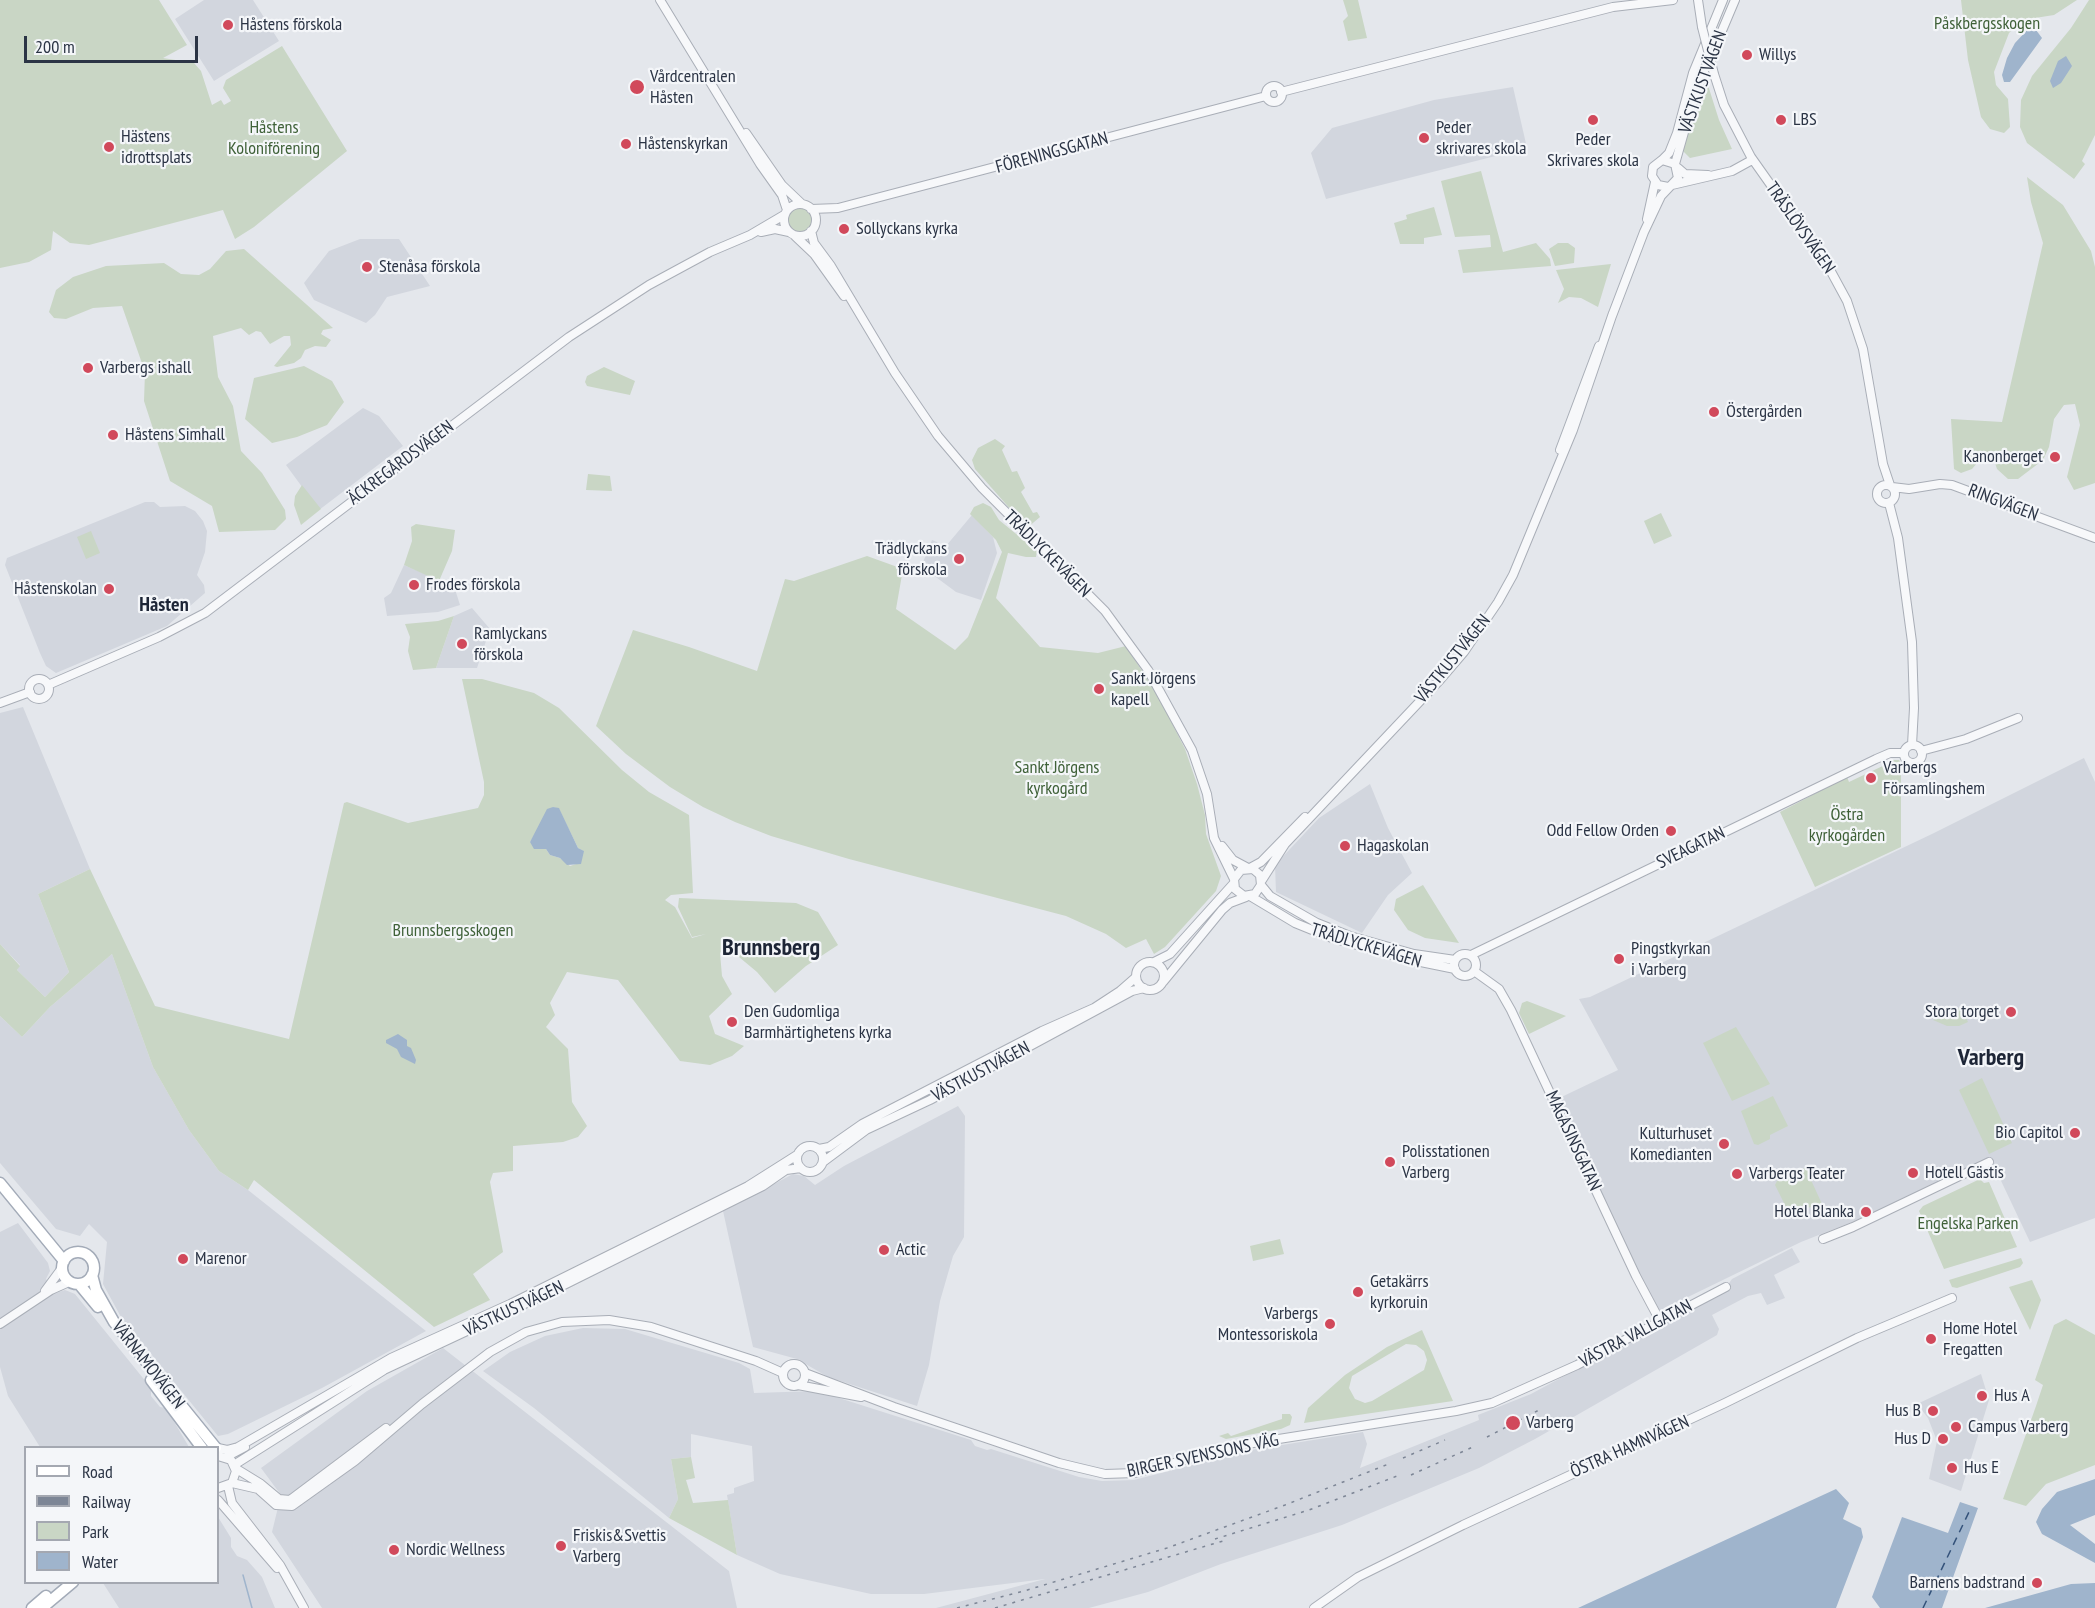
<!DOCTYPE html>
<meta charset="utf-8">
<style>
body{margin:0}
#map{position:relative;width:2095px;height:1608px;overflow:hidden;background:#e4e7ec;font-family:"PT Sans Narrow",sans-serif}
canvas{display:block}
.legend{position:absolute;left:24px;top:1446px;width:195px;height:138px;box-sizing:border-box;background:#f4f6f9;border:2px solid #a4a8b1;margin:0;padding:8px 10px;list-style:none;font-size:18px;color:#2b3445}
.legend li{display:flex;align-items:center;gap:12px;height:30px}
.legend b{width:30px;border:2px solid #a4a8b1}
.scale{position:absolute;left:24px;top:36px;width:174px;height:27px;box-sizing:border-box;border:3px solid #2b3445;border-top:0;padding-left:8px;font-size:18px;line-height:21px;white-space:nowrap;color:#2b3445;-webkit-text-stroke:4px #f4f6f9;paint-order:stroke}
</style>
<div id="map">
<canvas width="2095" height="1608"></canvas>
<ul class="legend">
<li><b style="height:8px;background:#fff"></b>Road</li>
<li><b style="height:8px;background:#7d8696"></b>Railway</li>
<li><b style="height:16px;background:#c9d6c5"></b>Park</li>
<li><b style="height:16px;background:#9fb4cc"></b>Water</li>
</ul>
<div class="scale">200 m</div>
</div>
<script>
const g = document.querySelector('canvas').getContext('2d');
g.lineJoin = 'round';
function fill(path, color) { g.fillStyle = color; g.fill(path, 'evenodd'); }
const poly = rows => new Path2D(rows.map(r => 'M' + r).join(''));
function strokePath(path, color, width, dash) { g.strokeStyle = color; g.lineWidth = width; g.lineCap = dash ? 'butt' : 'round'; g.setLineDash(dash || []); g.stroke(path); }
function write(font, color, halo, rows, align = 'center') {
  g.font = font + ' "PT Sans Narrow",sans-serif'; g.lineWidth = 4.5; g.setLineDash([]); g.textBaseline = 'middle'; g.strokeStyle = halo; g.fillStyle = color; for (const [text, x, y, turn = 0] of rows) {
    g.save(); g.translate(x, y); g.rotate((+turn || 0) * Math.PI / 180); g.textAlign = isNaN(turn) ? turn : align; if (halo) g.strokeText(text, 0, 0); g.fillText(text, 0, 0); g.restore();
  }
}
const built = poly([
 [204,0,253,0,279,41,214,81,175,19],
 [1513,87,1527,148,1326,199,1311,153,1332,128,1434,100],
 [360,239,399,239,430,286,387,297,375,315,366,323,314,300,304,283,329,251],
 [363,408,379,416,403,446,319,510,286,465],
 [145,502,154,502,160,507,185,506,195,511,203,521,207,531,205,552,197,575,204,585,205,593,167,626,56,673,46,666,40,653,5,565,7,558],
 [972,515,993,537,997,553,981,600,956,592,925,569,923,562,932,540,946,546],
 [404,565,454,586,460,605,438,612,387,616,384,598,391,593],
 [472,608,490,629,477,668,436,668,454,616],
 [23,707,90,869,38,894,69,972,45,997,17,970,20,965,0,944,0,713],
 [2084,758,2095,782,2095,1218,2030,1242,1994,1166,1801,1242,1653,1314,1551,1102,1618,1070,1579,999,1590,997,1934,833],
 [1370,784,1388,828,1412,873,1388,895,1362,933,1276,892,1275,865,1319,818],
 [112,954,153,1067,189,1130,219,1171,248,1190,426,1331,322,1388,228,1434,218,1436,121,1317,103,1284,107,1242,89,1224,80,1236,56,1229,0,1163,0,1016,22,1037,50,1007],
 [958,1106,965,1116,964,1237,953,1256,940,1301,929,1365,917,1406,828,1377,797,1359,753,1347,723,1211,793,1174,804,1176,815,1185,844,1166],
 [18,1223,48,1263,50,1271,46,1279,56,1293,65,1290,75,1294,151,1388,151,1396,160,1407,166,1408,189,1447,40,1447,8,1396,0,1367,0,1232],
 [1792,1248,1800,1262,1774,1275,1785,1298,1767,1305,1761,1293,1748,1296,1712,1315,1719,1329,1717,1335,1535,1439,1479,1468,1342,1525,1221,1564,1148,1592,1089,1608,936,1608,1045,1579,924,1594,871,1594,780,1574,737,1555,727,1495,734,1493,734,1488,754,1481,752,1446,691,1434,691,1457,671,1459,678,1499,669,1518,534,1408,483,1371,510,1352,545,1336,583,1328,625,1329,739,1363,750,1369,754,1393,817,1391,971,1440,975,1446,987,1450,991,1449,1079,1477,1102,1481,1134,1480,1251,1450,1363,1432,1367,1444,1360,1468,1256,1510,1479,1420,1478,1415,1531,1394,1725,1289,1732,1279],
 [443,1348,729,1571,737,1608,322,1608,272,1532,281,1495,261,1468,367,1391],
 [1981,1374,1989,1400,1961,1491,1929,1479,1937,1441,1928,1418,1917,1404],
 [218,1517,231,1538,231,1547,237,1556,247,1560,262,1577,275,1608,119,1608,103,1583,218,1582]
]);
const green = poly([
 [0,0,159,0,187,45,163,58,194,63,201,71,212,105,221,100,224,105,231,101,223,88,226,80,282,46,347,151,254,227,235,239,223,210,89,245,70,243,53,231,51,250,29,262,0,268],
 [1343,0,1358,0,1367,38,1348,41,1343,21,1348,16],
 [1961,0,2077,0,2054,15,2022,20,2009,33,1994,72,1996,85,2008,99,2010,127,2004,133,1990,129,1981,117,1968,60],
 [2089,0,2095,0,2095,135,2082,161,2085,164,2074,179,2027,143,2020,127,2021,100,2032,76,2071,28],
 [1706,79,1719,120,1732,149,1690,158,1683,151,1690,122],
 [1481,171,1503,252,1536,243,1550,259,1551,266,1463,273,1458,250,1491,247,1490,235,1455,237,1441,181],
 [2027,177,2063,205,2091,251,2095,267,2095,483,2074,490,2067,477,2080,425,2075,404,2064,405,2054,419,2049,447,2043,460,2018,479,2008,479,1997,469,1993,457,1978,462,1972,469,1961,473,1954,469,1951,419,2002,422,2043,243,2031,202],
 [1434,207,1442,235,1424,238,1424,244,1400,244,1394,223,1407,219,1406,215],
 '786 220a13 13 0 1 1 26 0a13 13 0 1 1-26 0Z',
 [1558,243,1568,243,1575,248,1574,263,1555,266,1549,249],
 [244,249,333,328,323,330,321,334,331,340,326,347,315,346,305,350,301,358,294,363,277,367,274,366,291,345,290,336,284,336,270,344,261,332,256,331,249,335,241,328,213,336,218,377,233,406,241,451,262,473,285,510,286,519,275,530,219,532,212,506,170,481,144,401,145,372,122,306,93,308,66,319,54,318,49,312,56,290,73,277,106,266,164,263,181,274,199,275,210,269,226,251],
 [1611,264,1598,307,1581,298,1569,297,1558,303,1564,289,1556,270],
 [304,366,332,381,344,402,327,425,297,437,272,443,245,419,254,378],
 [604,367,635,381,630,395,587,386,585,382,587,376],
 [995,439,1005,446,1002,450,1012,472,1017,471,1025,488,1021,492,1033,513,1037,512,1040,517,1027,528,975,469,972,460,978,448],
 [588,474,610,476,612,491,586,490],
 [302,485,321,509,301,525,294,505,295,496],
 [983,503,991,507,999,520,1037,551,1036,557,1026,557,1008,553,996,598,1040,647,1098,653,1126,646,1160,699,1185,749,1197,784,1205,815,1206,834,1221,876,1216,891,1165,947,1154,954,1146,939,1126,948,1106,934,1066,916,849,859,771,836,735,822,703,807,670,787,626,754,596,726,633,630,689,647,757,671,785,579,794,581,867,556,903,569,896,609,955,650,968,637,1002,552,996,540,970,514,974,507],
 [1661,513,1672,536,1654,544,1644,521],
 [416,524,455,530,452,551,439,581,404,565,412,541,411,527],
 [91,531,100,553,86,559,77,537],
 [454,616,436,668,413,670,408,651,410,637,405,624,438,621],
 [462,679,482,679,534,693,559,708,622,770,649,792,689,815,693,893,671,895,665,900,675,907,692,938,706,934,692,937,678,907,679,898,796,903,818,912,838,945,806,966,775,993,757,972,739,957,724,949,720,953,722,976,732,994,709,1016,715,1034,744,1046,732,1056,710,1065,680,1061,618,980,567,972,550,1003,555,1015,546,1027,568,1049,572,1102,587,1126,578,1137,563,1142,513,1146,513,1171,493,1173,490,1182,503,1252,473,1274,490,1300,434,1327,254,1180,248,1190,219,1171,189,1130,153,1067,112,954,50,1007,22,1037,0,1016,0,944,20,966,17,970,45,997,69,972,38,894,90,869,155,1006,289,1039,344,803,347,802,408,823,478,808,484,795,484,782],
 [553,807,559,809,578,848,583,851,576,864,570,866,560,858,550,855,546,849,530,842],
 [1888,760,1899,760,1901,763,1901,847,1815,887,1780,812,1847,777,1849,782,1889,763],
 [1423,885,1459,943,1425,938,1408,930,1394,910,1396,899],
 [1527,1001,1566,1016,1529,1034,1519,1013,1522,1003],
 [1961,1007,1968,1022,1959,1026,1947,1026,1933,1020],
 [1736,1027,1770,1084,1732,1101,1703,1043],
 [1982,1078,2012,1143,1989,1154,1959,1090],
 [1773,1096,1788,1126,1770,1135,1770,1139,1758,1145,1754,1144,1741,1111],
 [1811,1165,1817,1176,1811,1180,1822,1204,1789,1213,1775,1185,1777,1181],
 [1980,1179,1984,1183,1989,1182,2017,1247,1944,1269,1919,1211,1923,1206],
 [1280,1239,1284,1254,1253,1261,1250,1246],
 [2021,1258,2023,1263,2020,1267,1957,1288,1952,1287,1949,1280],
 [2032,1280,2041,1300,2030,1330,2009,1287],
 [2066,1319,2095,1335,2095,1465,2046,1484,2026,1506,2003,1499,2036,1406,2043,1385,2035,1380,2054,1325],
 [1422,1330,1453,1401,1304,1423,1308,1408,1345,1375,1387,1347],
 [1406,1344,1416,1345,1424,1351,1427,1360,1424,1370,1372,1401,1365,1403,1355,1399,1349,1388,1352,1376],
 [1282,1414,1290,1414,1292,1417,1290,1425,1281,1429,1226,1439,1219,1436,1228,1433,1231,1436,1282,1419],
 [691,1457,695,1478,686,1480,693,1503,728,1500,737,1555,669,1518,678,1499,671,1459]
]);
const water = poly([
 [2029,28,2036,30,2042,38,2010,82,2004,82,2002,75,2007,58,2015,43],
 [2066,56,2072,66,2061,83,2053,88,2050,81,2058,61],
 [553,807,559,808,578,848,584,851,581,864,567,865,560,858,550,855,546,849,534,849,530,842,547,809],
 [398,1034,407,1040,407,1046,411,1048,416,1060,415,1064,401,1057,397,1049,386,1043,386,1040],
 [2095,1479,2095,1515,2070,1525,2095,1544,2095,1563,2042,1534,2036,1522,2042,1509,2057,1492],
 [1836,1489,1849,1503,1843,1519,1861,1528,1863,1537,1836,1608,1578,1608],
 [1960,1502,1978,1508,1942,1608,1880,1608,1872,1597,1902,1517,1948,1533],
 [2095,1583,2095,1608,1985,1608,2071,1584]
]);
const stream = poly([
 [243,1575,252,1608]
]);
const ferry = poly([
 [1923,1608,1969,1512,1967,1511]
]);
const minor = poly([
 [660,0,760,164,782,195,787,210],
 [1698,0,1702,27],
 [1714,74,1724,105,1751,157,1828,266,1847,301,1863,349,1883,464,1890,485],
 '1266 94a8 8 0 1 1 16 0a8 8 0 1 1-16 0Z',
 [1281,92,1613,7,1673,0],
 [746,133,782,185,802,204],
 [1662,160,1669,153,1677,133,1693,73,1723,0],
 [1675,164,1694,97,1735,0],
 [1678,168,1685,174,1708,175],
 [1672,185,1732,171,1752,160],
 '784 220a16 16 0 1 1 32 0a16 16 0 1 1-32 0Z',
 [811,209,838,208,1266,96],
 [1647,219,1655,182],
 [811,231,814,243,831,266,895,373,938,436,982,488,1105,611,1148,670,1192,750,1207,794,1214,838,1234,879],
 [761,232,775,229,789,232],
 [795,236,814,254,844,296],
 [1612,316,1644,232,1661,196,1678,178,1675,164,1662,160,1653,167,1652,176,1658,185,1668,187],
 [1560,450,1599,346],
 '1877 494a9 9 0 1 1 18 0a9 9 0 1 1-18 0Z',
 [1892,487,1909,489,1940,484,1952,485,2095,538],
 [1889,503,1898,538,1912,642,1914,708,1912,745],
 '29 689a10 10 0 1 1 20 0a10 10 0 1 1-20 0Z',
 [48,685,159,637,205,613,569,337,649,285,710,252,750,235,784,215],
 [0,703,30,692],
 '1904 754a9 9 0 1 1 18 0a9 9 0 1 1-18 0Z',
 [1921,751,1966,739,2018,718],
 [1222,846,1233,860,1248,868],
 [1250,868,1261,862,1305,817],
 [1262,880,1285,844,1440,680,1464,652,1498,602,1513,575,1573,430,1613,313],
 [1261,885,1255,894,1244,896,1235,889,1234,879,1241,870,1253,869,1260,875,1261,885,1270,896,1317,923,1350,936,1414,954,1455,960],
 [1250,896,1295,923,1332,938,1406,959,1455,969],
 '1454 965a11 11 0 1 1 22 0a11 11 0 1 1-22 0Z',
 [1471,955,1876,759,1890,753,1904,753],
 [1154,962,1170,954,1234,883],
 '1136 976a14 14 0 1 1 28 0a14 14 0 1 1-28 0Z',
 [1474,971,1499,989,1511,1010,1636,1276,1660,1321],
 [1163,982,1222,910,1230,903,1246,897],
 '797 1159a13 13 0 1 1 26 0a13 13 0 1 1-26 0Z',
 [819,1149,829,1147,862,1124,1042,1031,1094,1008,1120,991,1136,977],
 [823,1162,866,1130,930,1100,1132,991,1144,988],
 [1823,1239,1853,1227,1989,1162],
 [45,1291,62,1268],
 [0,1324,51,1290,69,1282],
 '783 1375a11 11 0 1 1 22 0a11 11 0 1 1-22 0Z',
 [805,1373,894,1407,1059,1463,1105,1474,1135,1473,1247,1444,1456,1411,1492,1403,1577,1365,1726,1287],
 [798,1385,861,1397],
 [218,1448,227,1450,238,1447,391,1358,510,1304,748,1186,797,1155],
 [218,1456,231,1460,236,1471,232,1483,218,1488],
 [226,1457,245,1447],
 [234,1465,384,1370,546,1294,763,1186,786,1170,801,1168],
 [235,1468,261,1484,279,1499,290,1500,386,1428],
 [232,1483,258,1489,276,1505,292,1506,355,1461,422,1404,490,1352,526,1332,562,1322,609,1320,651,1327,756,1361,783,1373],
 [228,1486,232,1503,280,1565,304,1608],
 [218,1500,277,1568],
 [1314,1608,1358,1577,1463,1525,1725,1403,1857,1338,1952,1298]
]);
const major = poly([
 [0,1183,64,1261],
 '62 1268a16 16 0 1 1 32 0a16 16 0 1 1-32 0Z',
 [92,1275,96,1290,114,1322,216,1448],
 [79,1284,98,1307],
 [151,1380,202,1448],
 [32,1608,46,1596],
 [42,1608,73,1582]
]);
const rail = poly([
 [1487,1437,1541,1409],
 [1403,1458,1445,1440],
 [1411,1475,1475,1446],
 [1215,1539,1309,1510,1397,1476],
 [957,1608,1024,1591,1167,1548,1285,1505,1391,1463],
 [995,1608,1223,1541]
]);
const minorBridge = poly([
 [1702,27,1714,74]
]);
const markers = [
 [228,25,6,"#d1495b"],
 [1747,55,6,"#d1495b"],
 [637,87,8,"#d1495b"],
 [1593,120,6,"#d1495b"],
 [1781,120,6,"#d1495b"],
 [1424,138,6,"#d1495b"],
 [626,144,6,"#d1495b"],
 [109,147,6,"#d1495b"],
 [844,229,6,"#d1495b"],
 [367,267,6,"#d1495b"],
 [88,368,6,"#d1495b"],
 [1714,412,6,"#d1495b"],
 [113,435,6,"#d1495b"],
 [2055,457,6,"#d1495b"],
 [959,559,6,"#d1495b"],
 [414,585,6,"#d1495b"],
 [109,589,6,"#d1495b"],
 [462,644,6,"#d1495b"],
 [1099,689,6,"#d1495b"],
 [1871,778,6,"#d1495b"],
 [1671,831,6,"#d1495b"],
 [1345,846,6,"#d1495b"],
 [1619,959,6,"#d1495b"],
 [2011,1012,6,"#d1495b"],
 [732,1022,6,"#d1495b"],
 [2075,1133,6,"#d1495b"],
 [1724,1144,6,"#d1495b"],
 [1390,1162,6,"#d1495b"],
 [1913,1173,6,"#d1495b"],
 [1737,1174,6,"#d1495b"],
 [1866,1212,6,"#d1495b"],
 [884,1250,6,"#d1495b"],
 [183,1259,6,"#d1495b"],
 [1358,1292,6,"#d1495b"],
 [1330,1324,6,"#d1495b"],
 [1931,1339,6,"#d1495b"],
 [1982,1396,6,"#d1495b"],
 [1933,1411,6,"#d1495b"],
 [1513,1423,8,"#d1495b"],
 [1956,1427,6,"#d1495b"],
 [1943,1439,6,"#d1495b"],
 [1952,1468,6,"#d1495b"],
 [561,1546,6,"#d1495b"],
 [394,1550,6,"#d1495b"],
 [2037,1583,6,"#d1495b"]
];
const parkNames = [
 ["Påskbergsskogen",1987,24],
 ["Håstens",274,128],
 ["Koloniförening",274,149],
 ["Sankt Jörgens",1057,768],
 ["kyrkogård",1057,789],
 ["Östra",1847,815],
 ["kyrkogården",1847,836],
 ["Brunnsbergsskogen",453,931],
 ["Engelska Parken",1968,1224]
];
const poiNames = [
 ["Håstens förskola",240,25],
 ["Willys",1759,55],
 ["Vårdcentralen",650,77],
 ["Håsten",650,98],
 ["LBS",1793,120],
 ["Peder",1436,128],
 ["skrivares skola",1436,149],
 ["Hästens",121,137],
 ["idrottsplats",121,158],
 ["Peder",1593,140,"center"],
 ["Skrivares skola",1593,161,"center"],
 ["Håstenskyrkan",638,144],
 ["Sollyckans kyrka",856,229],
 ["Stenåsa förskola",379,267],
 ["Varbergs ishall",100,368],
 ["Östergården",1726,412],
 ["Håstens Simhall",125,435],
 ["Kanonberget",2043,457,"right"],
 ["Trädlyckans",947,549,"right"],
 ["förskola",947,570,"right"],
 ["Frodes förskola",426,585],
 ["Håstenskolan",97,589,"right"],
 ["Ramlyckans",474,634],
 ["förskola",474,655],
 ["Sankt Jörgens",1111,679],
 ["kapell",1111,700],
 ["Varbergs",1883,768],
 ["Församlingshem",1883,789],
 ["Odd Fellow Orden",1659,831,"right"],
 ["Hagaskolan",1357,846],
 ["Pingstkyrkan",1631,949],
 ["i Varberg",1631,970],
 ["Den Gudomliga",744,1012],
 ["Barmhärtighetens kyrka",744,1033],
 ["Stora torget",1999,1012,"right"],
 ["Bio Capitol",2063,1133,"right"],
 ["Kulturhuset",1712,1134,"right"],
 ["Komedianten",1712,1155,"right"],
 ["Polisstationen",1402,1152],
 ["Varberg",1402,1173],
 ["Hotell Gästis",1925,1173],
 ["Varbergs Teater",1749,1174],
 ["Hotel Blanka",1854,1212,"right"],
 ["Actic",896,1250],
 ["Marenor",195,1259],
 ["Getakärrs",1370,1282],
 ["kyrkoruin",1370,1303],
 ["Varbergs",1318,1314,"right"],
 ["Montessoriskola",1318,1335,"right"],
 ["Home Hotel",1943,1329],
 ["Fregatten",1943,1350],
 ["Hus A",1994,1396],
 ["Hus B",1921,1411,"right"],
 ["Varberg",1526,1423],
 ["Campus Varberg",1968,1427],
 ["Hus D",1931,1439,"right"],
 ["Hus E",1964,1468],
 ["Friskis&Svettis",573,1536],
 ["Varberg",573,1557],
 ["Nordic Wellness",406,1550],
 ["Barnens badstrand",2025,1583,"right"]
];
const streetNames = [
 ["VÄSTKUSTVÄGEN",1703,82,-70],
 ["FÖRENINGSGATAN",1052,153,-15],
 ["TRÄSLÖVSVÄGEN",1800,228,55],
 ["ÄCKREGÅRDSVÄGEN",401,463,-37],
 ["RINGVÄGEN",2003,503,21],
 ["TRÄDLYCKEVÄGEN",1047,554,45],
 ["VÄSTKUSTVÄGEN",1453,659,-51],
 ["SVEAGATAN",1691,848,-26],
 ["TRÄDLYCKEVÄGEN",1366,946,17],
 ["VÄSTKUSTVÄGEN",981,1072,-28],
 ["MAGASINSGATAN",1573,1141,65],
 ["VÄSTKUSTVÄGEN",514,1309,-25],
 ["VÄSTRA VALLGATAN",1636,1334,-28],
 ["VÄRNAMOVÄGEN",148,1365,52],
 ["ÖSTRA HAMNVÄGEN",1630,1447,-24],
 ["BIRGER SVENSSONS VÄG",1203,1456,-12]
];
const neighbourhoodNames = [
 ["Håsten",164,605]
];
const districtNames = [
 ["Brunnsberg",771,948],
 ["Varberg",1991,1058]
];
fill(built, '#d2d6de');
fill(green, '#c9d6c5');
fill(water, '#9fb4cc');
strokePath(stream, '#9fb4cc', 1.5);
strokePath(ferry, '#34527a', 1.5, [8, 6]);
strokePath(minor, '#a9aeb7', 10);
strokePath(major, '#a3abb8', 13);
strokePath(minor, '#f7f8fa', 8);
strokePath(major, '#fff', 10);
strokePath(rail, '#7d8696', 1.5, [3, 6]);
strokePath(minorBridge, '#a9aeb7', 10, []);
strokePath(minorBridge, '#f7f8fa', 8);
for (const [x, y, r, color] of markers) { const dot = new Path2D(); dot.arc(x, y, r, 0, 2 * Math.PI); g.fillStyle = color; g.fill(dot); strokePath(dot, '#f4f6f9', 2); }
write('18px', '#3f6138', '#f4f6f9', parkNames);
write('18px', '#2b3445', '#f4f6f9', poiNames, 'left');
write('18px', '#2b3445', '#f4f6f9', streetNames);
write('bold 20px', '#1d2536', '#f4f6f9', neighbourhoodNames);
write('bold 24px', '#1d2536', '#f4f6f9', districtNames);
</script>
